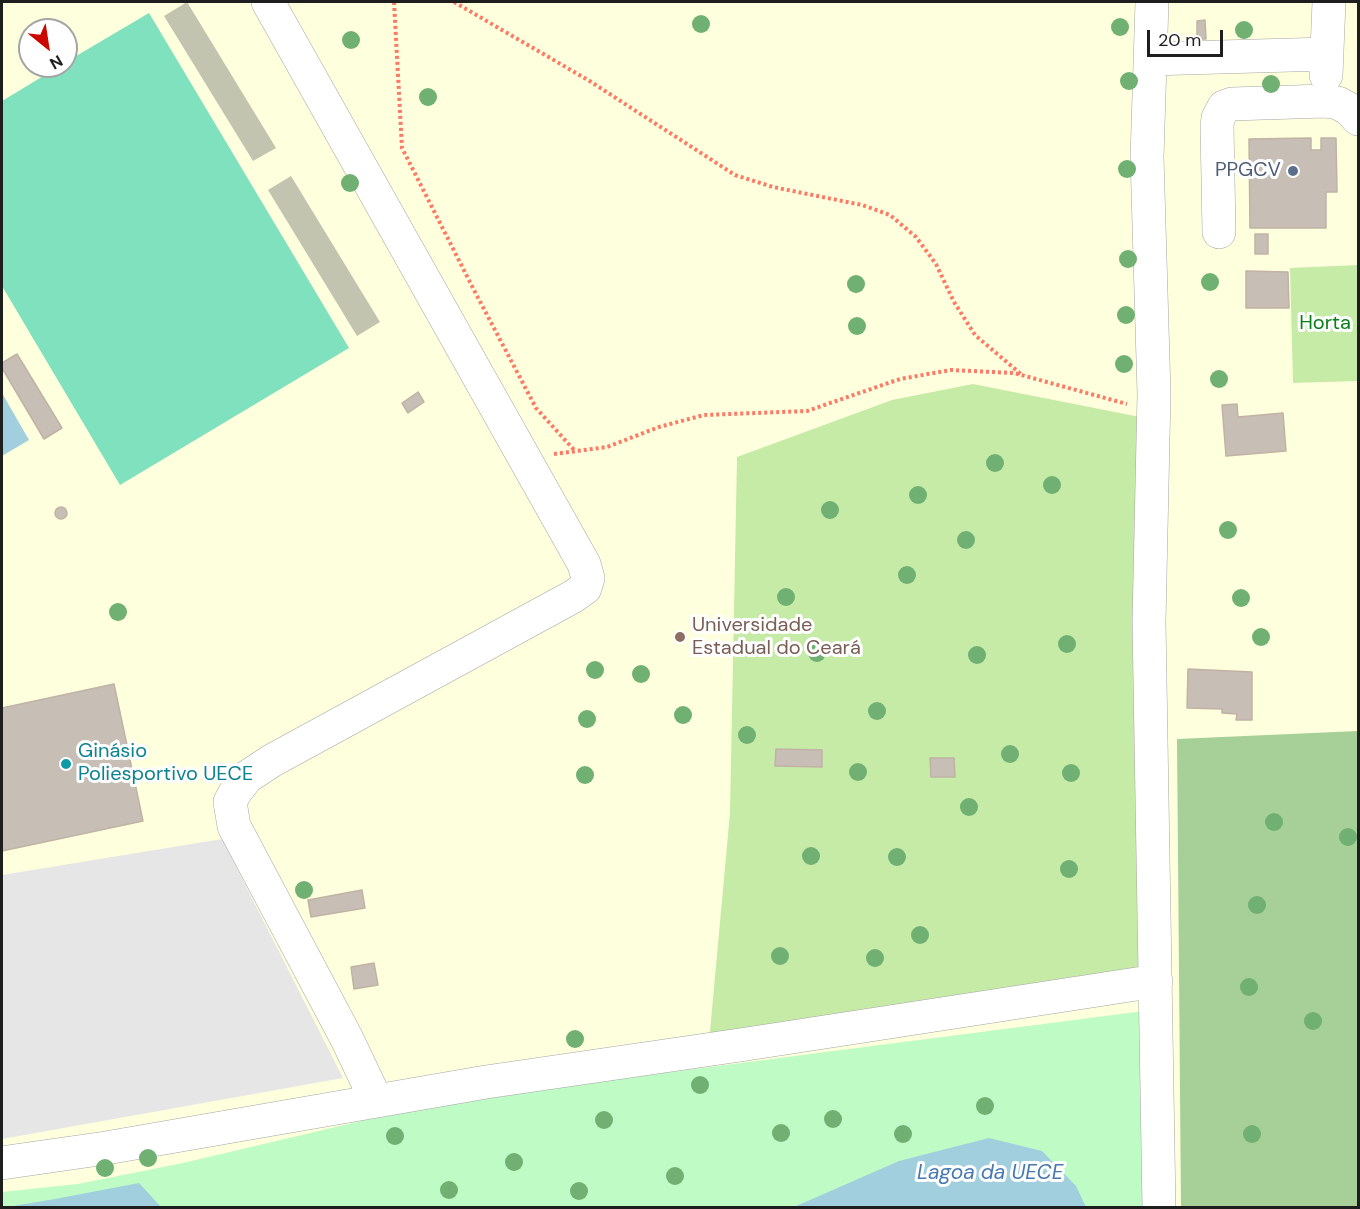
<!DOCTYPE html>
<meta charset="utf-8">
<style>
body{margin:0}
#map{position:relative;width:1360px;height:1209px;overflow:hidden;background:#efece3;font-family:"DM Sans",sans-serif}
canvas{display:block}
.frame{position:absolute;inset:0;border:3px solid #1e1e1e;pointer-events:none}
.north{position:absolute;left:18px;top:18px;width:60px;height:60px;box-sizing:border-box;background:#fff;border:2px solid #a5a5a5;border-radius:50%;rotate:150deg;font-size:16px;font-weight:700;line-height:24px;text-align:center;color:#1e1e1e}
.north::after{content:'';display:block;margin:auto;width:21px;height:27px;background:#cb0700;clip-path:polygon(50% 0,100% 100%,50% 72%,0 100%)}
.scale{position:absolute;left:1147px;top:30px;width:76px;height:27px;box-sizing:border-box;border:3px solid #1e1e1e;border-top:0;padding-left:8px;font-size:18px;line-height:21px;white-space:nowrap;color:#1e1e1e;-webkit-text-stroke:4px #fff;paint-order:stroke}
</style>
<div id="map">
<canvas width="1360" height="1209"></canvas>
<div class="frame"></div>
<div class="north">N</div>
<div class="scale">20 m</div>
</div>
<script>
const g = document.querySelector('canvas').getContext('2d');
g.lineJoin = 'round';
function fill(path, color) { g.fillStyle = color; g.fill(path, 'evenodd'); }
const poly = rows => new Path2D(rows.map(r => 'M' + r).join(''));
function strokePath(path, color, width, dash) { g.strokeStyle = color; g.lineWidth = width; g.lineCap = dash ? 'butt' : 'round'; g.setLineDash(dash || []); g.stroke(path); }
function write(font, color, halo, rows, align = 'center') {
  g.font = font + ' "DM Sans",sans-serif'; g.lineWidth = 6; g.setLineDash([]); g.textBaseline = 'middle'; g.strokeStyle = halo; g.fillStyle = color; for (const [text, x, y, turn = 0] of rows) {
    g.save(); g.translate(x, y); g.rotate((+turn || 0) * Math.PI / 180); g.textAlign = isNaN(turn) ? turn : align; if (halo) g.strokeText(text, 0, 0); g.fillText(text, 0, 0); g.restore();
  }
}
const education = poly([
 [2,2,1358,2,1358,1207,2,1207],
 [30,30,66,30,66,66,30,66]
]);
const construction = poly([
 [187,2,276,148,253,161,164,16],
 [291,176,380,322,357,336,268,190]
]);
const grass = poly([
 [1358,265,1358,381,1293,383,1290,268],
 [973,384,1140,417,1146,972,709,1042,730,813,737,457,892,400]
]);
const forest = poly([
 [1358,731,1358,1207,1181,1207,1177,739]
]);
const park = poly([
 [1144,1011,1148,1207,2,1208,2,1192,78,1184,183,1163,446,1101]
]);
const pitch = poly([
 [149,13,349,348,120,485,2,286,2,101,60,66,66,66,66,62]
]);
const parking = poly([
 [222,839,343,1078,2,1139,2,875]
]);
const water = poly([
 [2,393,29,440,2,456],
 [989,1138,1042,1151,1076,1186,1086,1207,794,1207,899,1161],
 [139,1183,161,1207,7,1207,55,1199]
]);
const building = poly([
 [1205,20,1206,39,1197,39,1197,21,1205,20],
 [1311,138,1311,150,1321,150,1321,138,1336,138,1337,192,1326,192,1326,228,1250,228,1249,139,1311,138],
 [1255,234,1268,234,1268,254,1255,254,1255,234],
 [1246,271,1288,272,1289,308,1246,308,1246,271],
 [17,354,62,428,44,439,2,368,2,363,17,354],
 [418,392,424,402,408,413,402,403,418,392],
 [1237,404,1238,417,1283,413,1286,451,1226,456,1222,405,1237,404],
 '55 513a6 6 0 1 1 12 0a6 6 0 1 1-12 0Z',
 [1188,669,1252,672,1252,720,1236,720,1237,714,1222,713,1222,709,1187,708,1188,669],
 [114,684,143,821,2,851,2,708,114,684],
 [776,749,822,750,822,767,775,766,776,749],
 [930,758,954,758,955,777,931,777,930,758],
 [362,890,365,908,311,917,308,900,362,890],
 [374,963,378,985,354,989,351,967,374,963]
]);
const path = poly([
 [394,2,402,148,475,292,536,408,575,451],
 [454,2,588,80,735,175,773,187,862,205,890,215,916,237,936,264,954,302,975,335,1022,375],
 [554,454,607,447,659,427,704,415,807,411,900,379,951,370,1014,373,1127,404]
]);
const minor = poly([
 [268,2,584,564,588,578,585,588,574,596,273,760,247,777,236,791,230,802,234,826,347,1039,376,1100],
 [1152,2,1147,157,1154,394,1149,622,1159,1208],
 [1150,59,1327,54],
 [1326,75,1329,2],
 [1219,232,1217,126,1218,118,1224,107,1232,104,1325,101,1338,103,1349,109,1358,119],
 [2,1163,106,1148,486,1082,740,1045,1156,981]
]);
const trees = [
 [701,24],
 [1120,27],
 [1244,30],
 [351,40],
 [1129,81],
 [1271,84],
 [428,97],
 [1127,169],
 [350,183],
 [1128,259],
 [1210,282],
 [856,284],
 [1126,315],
 [857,326],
 [1124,364],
 [1219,379],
 [995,463],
 [1052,485],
 [918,495],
 [830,510],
 [1228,530],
 [966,540],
 [907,575],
 [786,597],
 [1241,598],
 [118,612],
 [1261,637],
 [1067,644],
 [817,653],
 [977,655],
 [595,670],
 [641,674],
 [877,711],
 [683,715],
 [587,719],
 [747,735],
 [1010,754],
 [858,772],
 [1071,773],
 [585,775],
 [969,807],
 [1274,822],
 [1348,837],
 [811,856],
 [897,857],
 [1069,869],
 [304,890],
 [1257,905],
 [920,935],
 [780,956],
 [875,958],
 [1249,987],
 [1313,1021],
 [575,1039],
 [700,1085],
 [985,1106],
 [833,1119],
 [604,1120],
 [781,1133],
 [903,1134],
 [1252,1134],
 [395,1136],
 [148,1158],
 [514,1162],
 [105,1168],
 [675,1176],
 [449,1190],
 [579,1191]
];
const markers = [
 [1293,171,6,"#5c6f8a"],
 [680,637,6,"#8d6e63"],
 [66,764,6,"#0f9aa8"]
];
const serviceNames = [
 ["PPGCV",1281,171]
];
const parkNames = [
 ["Horta",1325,324]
];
const educationNames = [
 ["Universidade",692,626],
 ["Estadual do Ceará",692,649]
];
const cultureNames = [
 ["Ginásio",78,752],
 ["Poliesportivo UECE",78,775]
];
const waterNames = [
 ["Lagoa da UECE",990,1173]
];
fill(education, '#feffdc');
fill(construction, '#c3c4af');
fill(grass, '#c6eba7');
fill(forest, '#a6d097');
fill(park, '#bffbc5');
fill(pitch, '#7fe1be');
fill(parking, '#e6e6e6');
fill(water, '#a2cfde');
fill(building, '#c7beb6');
strokePath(building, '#c1b2a5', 1.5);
strokePath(minor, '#a5a5a5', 34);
strokePath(path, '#fe7a66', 4, [3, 3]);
strokePath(minor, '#fff', 33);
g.fillStyle = '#70b072';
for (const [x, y] of trees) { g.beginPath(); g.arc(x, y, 9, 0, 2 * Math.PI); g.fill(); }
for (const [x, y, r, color] of markers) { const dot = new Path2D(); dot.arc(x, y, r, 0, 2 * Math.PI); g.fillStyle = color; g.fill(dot); strokePath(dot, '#fff', 2); }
write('20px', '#4e5e75', '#fff', serviceNames, 'right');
write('20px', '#087f16', '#fff', parkNames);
write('20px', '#785e54', '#fff', educationNames, 'left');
write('20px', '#0d838f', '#fff', cultureNames, 'left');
write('italic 21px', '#4778b0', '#fff', waterNames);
</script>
